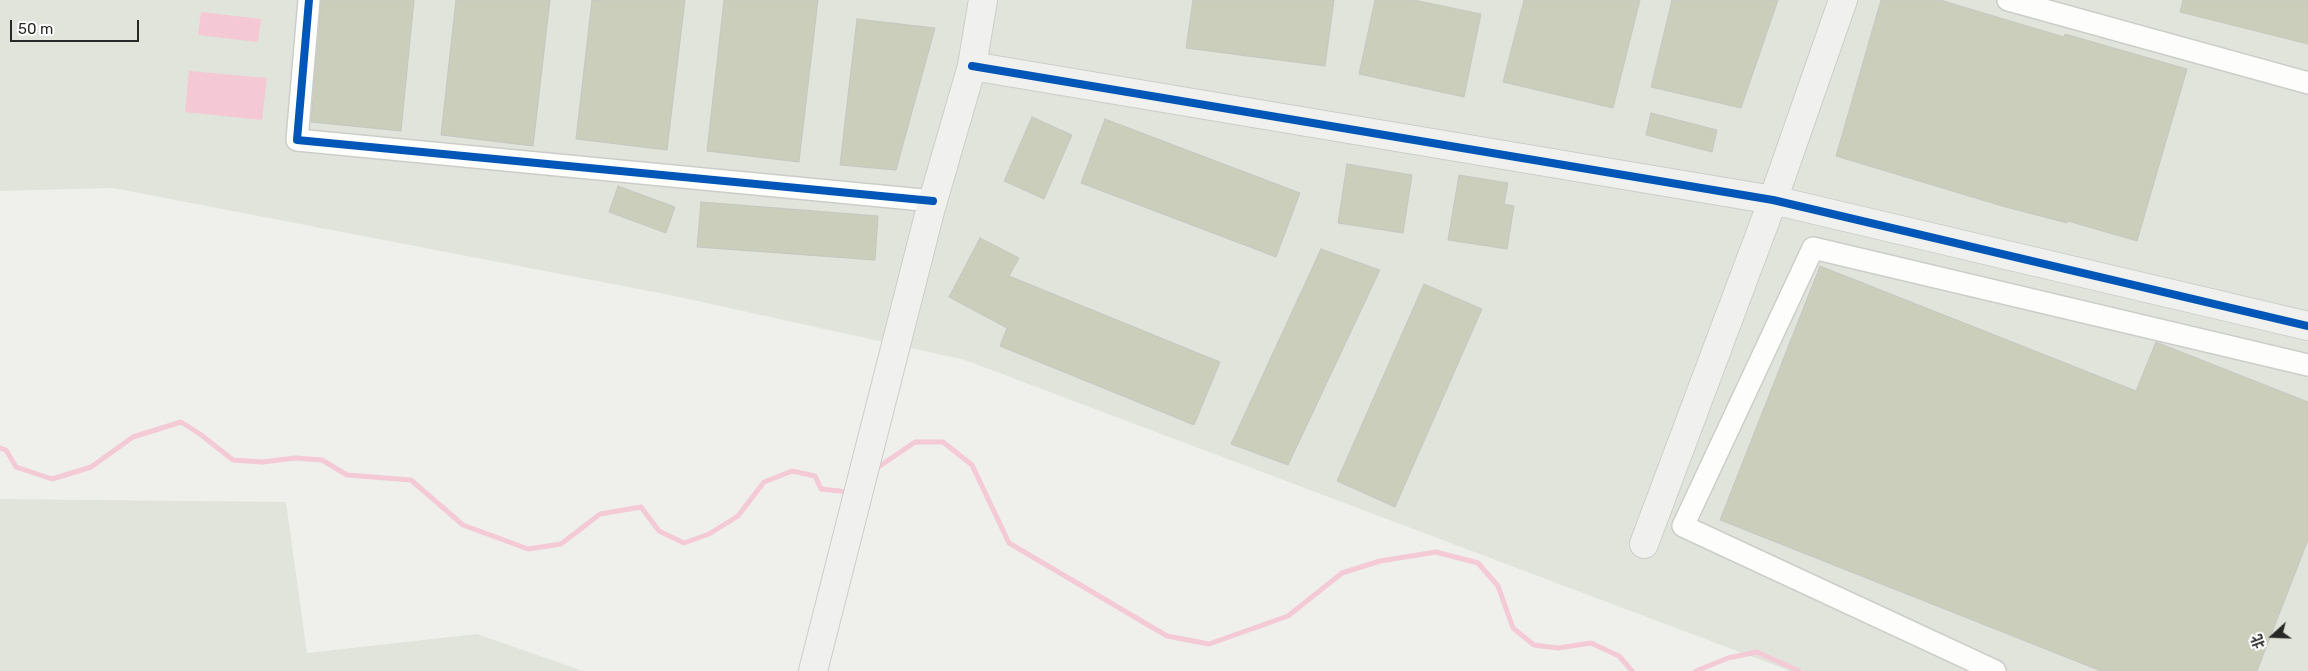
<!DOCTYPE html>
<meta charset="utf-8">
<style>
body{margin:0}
#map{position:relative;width:2308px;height:671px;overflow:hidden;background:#eff0ec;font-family:Rubik,"Noto Sans SC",sans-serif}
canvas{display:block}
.north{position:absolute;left:2248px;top:611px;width:50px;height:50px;-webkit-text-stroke:4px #fff;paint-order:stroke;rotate:250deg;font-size:14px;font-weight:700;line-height:20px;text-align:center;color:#282926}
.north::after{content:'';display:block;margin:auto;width:18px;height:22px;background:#282926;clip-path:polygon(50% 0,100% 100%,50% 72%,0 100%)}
.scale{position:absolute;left:10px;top:20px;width:129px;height:22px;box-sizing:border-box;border:2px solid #282926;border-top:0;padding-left:6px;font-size:15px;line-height:18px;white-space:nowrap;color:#282926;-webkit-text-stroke:4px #fff;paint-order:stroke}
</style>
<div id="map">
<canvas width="2308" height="671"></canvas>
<div class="north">北</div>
<div class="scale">50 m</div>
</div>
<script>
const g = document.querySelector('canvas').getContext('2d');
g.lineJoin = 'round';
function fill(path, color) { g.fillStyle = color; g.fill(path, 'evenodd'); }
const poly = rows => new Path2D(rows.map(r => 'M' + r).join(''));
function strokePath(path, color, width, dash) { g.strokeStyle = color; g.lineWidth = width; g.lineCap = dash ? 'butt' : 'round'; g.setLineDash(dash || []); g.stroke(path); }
const built = poly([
 [0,0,2308,0,2308,671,1790,671,965,360,675,296,113,188,0,191],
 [0,499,286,502,307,653,477,634,583,671,0,671]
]);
const green = poly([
 [201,12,261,19,258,42,198,35],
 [189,71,267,78,262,120,185,112]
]);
const stream = poly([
 [0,448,6,450,16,467,52,479,91,467,133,437,181,422,200,434,233,460,263,462,295,458,322,460,347,475,411,480,463,525,528,549,561,544,600,514,641,507,659,531,684,543,709,534,738,516,764,482,792,471,815,476,821,489,849,492],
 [874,470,915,442,943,442,972,465,1009,543,1167,636,1209,644,1288,616,1342,573,1380,561,1436,552,1478,563,1498,586,1513,628,1534,645,1558,648,1591,643,1619,656,1632,671],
 [1696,671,1728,658,1757,652,1799,671]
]);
const building = poly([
 [321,0,414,0,401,131,311,122,321,0],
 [456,0,550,0,533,146,441,135,456,0],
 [592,0,685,0,667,150,576,139,592,0],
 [724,0,818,0,799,162,707,151,724,0],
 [1193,0,1334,0,1325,66,1186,48,1193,0],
 [1375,0,1414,0,1481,14,1464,97,1359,74,1375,0],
 [1524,0,1640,0,1613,108,1503,82,1524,0],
 [1672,0,1778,0,1741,108,1651,87,1672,0],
 [1881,0,1940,0,2064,37,2065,34,2187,69,2137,241,2068,221,2067,223,2002,206,1836,156,1881,0],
 [2183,0,2308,0,2308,44,2180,12,2183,0],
 [857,19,935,28,896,170,840,165,857,19],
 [1651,113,1717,130,1712,152,1646,135,1651,113],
 [1032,117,1072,135,1044,199,1004,181,1032,117],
 [1105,119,1300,193,1276,257,1081,183,1105,119],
 [1347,164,1412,175,1403,233,1338,223,1347,164],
 [1459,175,1508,183,1504,204,1514,206,1507,249,1448,240,1459,175],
 [618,186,675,207,666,233,609,212,618,186],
 [701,202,878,216,875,260,697,247,701,202],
 [980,238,1019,258,1009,276,1220,362,1194,425,1000,346,1007,328,949,297,980,238],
 [1321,249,1380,270,1288,465,1231,444,1321,249],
 [1820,266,2136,391,2156,342,2308,402,2308,540,2257,671,2101,671,1720,520,1820,266],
 [1424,284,1482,309,1395,507,1337,481,1424,284]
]);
const street = poly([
 [309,0,297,140,933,201],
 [2008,0,2308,83],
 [1995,671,1683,526,1813,248,2308,365]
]);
const secondary = poly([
 [972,66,1773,200,2308,326],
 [1644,544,1773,200,1843,0],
 [813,671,930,211,972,66,983,0]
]);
const cycleway = poly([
 [309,0,297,140,933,201],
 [972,66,1773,200,2308,326]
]);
fill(built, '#e1e4da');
fill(green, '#f5c8d6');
strokePath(stream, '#f3cad6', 5);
fill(building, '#cacebb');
strokePath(building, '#c6c7c3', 1);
strokePath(street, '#cccdca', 24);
strokePath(secondary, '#cccdca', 30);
strokePath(street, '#fdfdfc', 21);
strokePath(secondary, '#f0f1ee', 28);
strokePath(cycleway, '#0057b8', 8);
</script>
